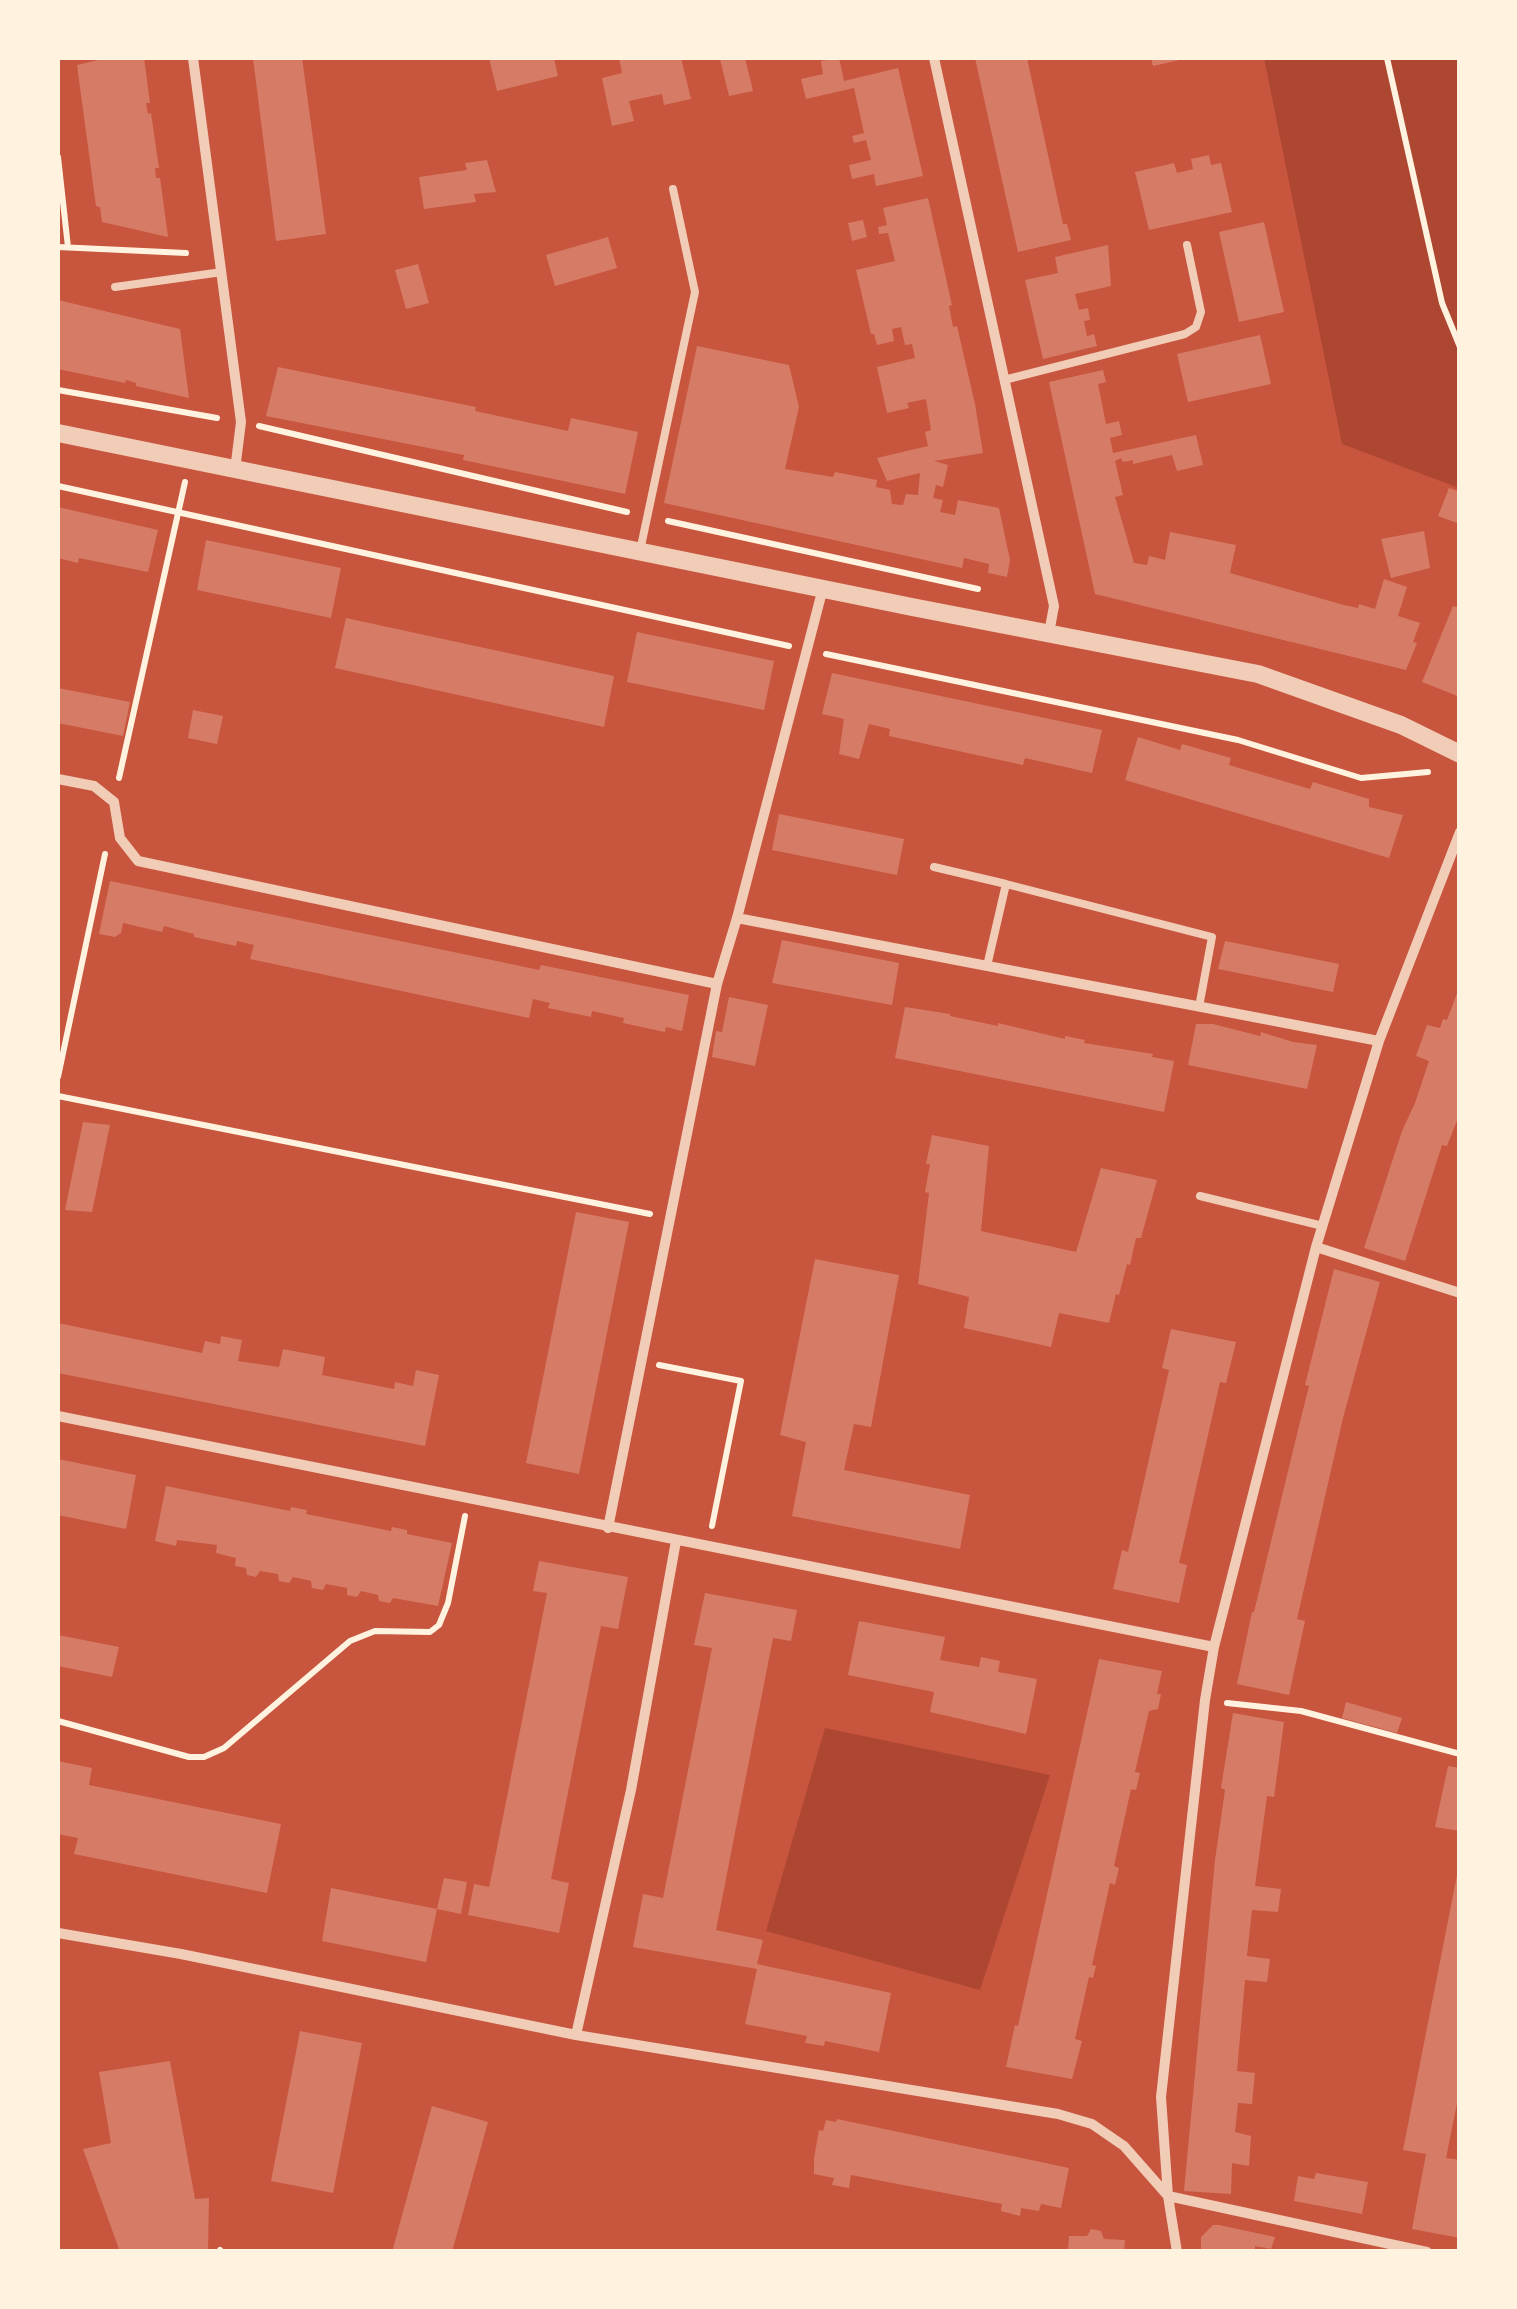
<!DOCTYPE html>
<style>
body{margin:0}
#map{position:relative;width:1517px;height:2309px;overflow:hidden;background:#c8553d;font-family:Helvetica,sans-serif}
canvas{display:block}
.frame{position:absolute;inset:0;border:60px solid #fff3e0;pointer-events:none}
</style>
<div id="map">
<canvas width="1517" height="2309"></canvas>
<div class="frame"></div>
</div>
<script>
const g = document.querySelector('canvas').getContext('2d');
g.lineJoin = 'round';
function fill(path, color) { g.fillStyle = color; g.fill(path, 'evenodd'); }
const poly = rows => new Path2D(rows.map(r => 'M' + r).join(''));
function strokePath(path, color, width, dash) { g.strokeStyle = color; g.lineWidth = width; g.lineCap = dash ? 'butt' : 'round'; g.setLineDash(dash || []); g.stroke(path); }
const green = poly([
 [1264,58,1459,58,1459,488,1342,444],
 [825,1728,1050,1775,980,1990,766,1931]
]);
const building = poly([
 [106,58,144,58,150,103,146,103,148,114,151,113,159,168,155,168,156,178,160,178,168,237,102,222,100,207,96,206,77,65],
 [253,58,302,58,326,234,276,241],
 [489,58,554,58,558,76,497,91],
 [619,58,681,58,691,99,664,105,662,94,629,101,634,121,612,126,602,78,622,73],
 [745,58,753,91,729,96,720,59],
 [839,58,844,81,898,68,923,176,876,186,874,174,852,179,849,165,871,160,866,140,854,143,852,136,864,133,854,88,806,99,801,79,823,74,821,61],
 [975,58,1027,58,1063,224,1067,224,1071,240,1018,252],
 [1151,58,1184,58,1184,59,1153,66],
 [1209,155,1211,165,1221,163,1232,212,1149,230,1135,172,1174,163,1177,173,1193,169,1191,159],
 [487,160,496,192,474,194,476,202,424,209,419,177,467,170,465,163],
 [928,198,952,305,949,306,953,327,957,326,975,404,983,453,934,461,948,465,943,487,936,485,933,498,943,500,940,512,955,515,958,500,999,508,1010,560,1007,577,988,573,989,564,964,558,962,568,664,503,697,346,789,365,799,407,785,469,833,477,835,472,877,480,876,487,890,490,892,504,903,505,906,494,918,495,920,473,887,481,877,458,928,446,925,432,931,430,926,399,907,403,909,408,887,413,877,367,915,358,912,344,905,345,901,327,892,329,894,341,877,345,874,334,871,334,856,270,895,261,888,233,879,234,878,227,887,225,883,208],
 [863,220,867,237,852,241,848,223],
 [1264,222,1284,312,1239,322,1219,232],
 [608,237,617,268,555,286,546,255],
 [1108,245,1111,286,1075,294,1079,310,1088,308,1090,320,1084,321,1087,336,1094,334,1097,346,1043,359,1025,280,1058,273,1055,257],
 [418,264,429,303,406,309,395,270],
 [58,300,180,329,189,398,136,386,136,383,126,380,125,383,58,369],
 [1260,335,1271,384,1188,402,1177,354],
 [278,367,476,407,475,411,568,431,571,418,638,432,625,494,463,460,464,455,266,416],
 [1103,370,1106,382,1098,384,1106,424,1119,421,1122,435,1110,438,1113,453,1196,435,1203,465,1177,471,1172,455,1133,464,1133,460,1123,462,1121,458,1115,461,1123,495,1115,497,1134,563,1147,565,1149,556,1165,560,1170,532,1236,545,1230,573,1344,605,1358,608,1359,604,1375,609,1384,579,1407,587,1398,616,1420,623,1413,642,1417,643,1406,670,1095,594,1049,382],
 [1449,488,1460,492,1460,524,1438,516],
 [58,507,158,530,148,572,79,558,78,563,58,558],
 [1424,531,1430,568,1391,578,1381,539],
 [206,540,341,568,331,618,197,590],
 [1453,606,1460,608,1460,697,1422,682],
 [346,618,614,676,604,727,335,668],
 [637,632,774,661,764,710,627,682],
 [832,673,1102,730,1092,773,1025,758,1023,765,889,736,890,729,869,724,859,759,839,754,844,719,822,714],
 [58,688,130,702,123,736,58,723],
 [193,710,223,716,217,744,188,738],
 [1138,737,1180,750,1182,744,1231,758,1229,765,1310,789,1313,782,1369,799,1369,807,1403,815,1389,858,1125,780],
 [779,814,904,839,897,875,772,850],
 [110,881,492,960,539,970,541,965,689,995,682,1031,666,1027,665,1032,623,1023,624,1018,592,1011,591,1017,548,1008,550,1003,533,999,529,1018,250,959,254,945,237,941,236,946,194,937,194,934,164,926,162,932,123,923,121,933,115,937,99,934],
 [782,940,899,963,892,1005,772,983],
 [1225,941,1339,964,1333,992,1218,969],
 [1459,988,1460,1113,1447,1146,1442,1145,1405,1261,1364,1248,1402,1131,1415,1103,1429,1061,1416,1056,1427,1025,1440,1028,1443,1019,1447,1020],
 [729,997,768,1005,755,1066,712,1057,716,1031,722,1032],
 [905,1007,950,1014,950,1016,998,1026,998,1023,1065,1039,1065,1036,1085,1040,1084,1043,1153,1054,1152,1057,1174,1061,1164,1112,895,1058],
 [1196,1024,1213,1024,1260,1036,1261,1032,1293,1042,1317,1045,1307,1089,1188,1065],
 [83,1122,110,1125,92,1212,65,1210],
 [932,1135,989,1146,981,1231,1076,1252,1101,1168,1157,1180,1141,1238,1136,1238,1130,1265,1127,1264,1119,1295,1116,1294,1109,1323,1059,1313,1051,1347,964,1328,969,1297,918,1284,929,1193,925,1192,930,1164,926,1164],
 [576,1212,629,1222,579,1474,526,1463],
 [815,1259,899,1275,871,1427,854,1424,844,1470,970,1495,960,1549,792,1516,806,1442,780,1435],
 [1334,1269,1380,1282,1343,1418,1297,1619,1305,1621,1289,1695,1237,1684,1252,1612,1254,1612,1298,1430,1309,1386,1305,1385],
 [58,1323,202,1353,205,1341,220,1344,221,1336,242,1340,238,1361,279,1367,283,1349,325,1357,322,1375,394,1389,395,1382,413,1386,416,1370,439,1375,425,1446,58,1373],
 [1171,1329,1236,1342,1226,1383,1220,1382,1179,1563,1187,1565,1179,1603,1113,1589,1122,1550,1128,1552,1169,1370,1162,1368],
 [58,1459,136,1475,126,1529,58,1515],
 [166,1486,290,1511,291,1507,307,1510,306,1514,391,1531,392,1527,407,1530,407,1534,452,1543,438,1606,393,1598,390,1603,379,1601,378,1595,361,1591,357,1597,347,1595,347,1588,326,1584,323,1590,312,1588,311,1581,293,1577,289,1583,279,1581,278,1574,260,1571,256,1577,247,1575,246,1568,235,1566,236,1558,216,1553,217,1545,177,1540,176,1546,155,1541],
 [539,1561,628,1577,618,1629,601,1626,591,1675,551,1879,569,1883,559,1933,468,1915,474,1884,489,1887,493,1868,547,1593,533,1591],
 [705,1593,797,1610,791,1641,773,1638,716,1930,763,1940,757,1964,891,1993,879,2052,825,2041,824,2046,805,2043,807,2036,745,2024,757,1969,633,1947,643,1894,663,1898,712,1648,694,1645],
 [859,1621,945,1637,940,1660,979,1667,981,1657,1000,1661,998,1672,1037,1679,1026,1734,930,1712,934,1692,848,1675],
 [58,1635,119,1647,112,1677,58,1666],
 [1099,1659,1162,1671,1157,1694,1161,1694,1158,1709,1149,1711,1135,1772,1140,1773,1136,1790,1131,1789,1114,1866,1119,1868,1115,1885,1110,1883,1092,1965,1096,1966,1093,1978,1089,1977,1075,2039,1082,2041,1072,2079,1006,2067,1015,2025,1018,2026],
 [1346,1702,1402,1718,1397,1733,1342,1718],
 [1233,1713,1284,1722,1274,1797,1267,1796,1255,1886,1281,1889,1278,1912,1252,1910,1247,1956,1270,1959,1267,1982,1245,1980,1237,2071,1255,2073,1252,2104,1238,2103,1235,2132,1251,2136,1249,2166,1232,2163,1231,2194,1184,2191,1215,1860,1225,1790,1221,1788],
 [58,1761,92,1768,89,1785,281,1824,267,1893,74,1854,78,1838,58,1834],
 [1448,1766,1460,1768,1460,1831,1435,1827],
 [1458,1870,1460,2089,1446,2158,1460,2160,1460,2238,1412,2229,1426,2154,1403,2150],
 [444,1878,467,1882,461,1914,437,1909],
 [331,1888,437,1909,426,1962,322,1941],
 [300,2031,362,2043,333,2193,271,2181],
 [170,2061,195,2199,209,2198,208,2250,120,2252,83,2149,111,2143,99,2072],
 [432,2106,488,2122,452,2252,392,2252],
 [837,2119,1069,2168,1061,2208,1041,2204,1039,2211,1021,2208,1020,2216,1001,2211,1002,2204,851,2175,849,2188,832,2185,834,2178,814,2174,814,2158,819,2130,823,2131,826,2120,836,2122],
 [1316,2173,1368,2182,1362,2214,1294,2201,1298,2176,1314,2179],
 [1213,2225,1219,2225,1275,2237,1271,2249,1255,2246,1255,2252,1201,2252,1201,2237],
 [1091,2229,1101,2231,1104,2239,1125,2240,1124,2252,1068,2252,1069,2236,1087,2236]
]);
const path = poly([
 [1387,58,1442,303,1460,347],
 [58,157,68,247],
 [58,247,186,253],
 [58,390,217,418],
 [259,426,627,512],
 [58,486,789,646],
 [668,521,978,589],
 [826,654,1238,740,1361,778,1428,772],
 [119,778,185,482],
 [58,1077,105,854],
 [58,1096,650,1214],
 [659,1365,741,1381,712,1526],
 [1227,1703,1301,1711,1460,1754],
 [58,1721,189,1757,204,1757,224,1748,350,1641,375,1631,430,1632,439,1625,448,1603,465,1516],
 [219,2252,220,2250]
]);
const service = poly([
 [115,287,222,272],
 [1004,380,1185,334,1196,327,1201,312,1187,245],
 [640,551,695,292,673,189],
 [934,867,1006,884],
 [987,966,1006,884,1212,937,1199,1007],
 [1200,1196,1323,1226]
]);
const minor = poly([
 [193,58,241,422,235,470],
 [934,58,1054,606,1049,633],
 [58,779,94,786,114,802,120,838,138,861,717,984],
 [737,918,1379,1041],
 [1316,1247,1460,1293],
 [58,1416,1214,1647],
 [608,1528,717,984,737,918,823,588],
 [58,1933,181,1954,576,2035,1058,2114,1092,2124,1124,2146,1168,2196,1427,2252],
 [576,2035,631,1790,676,1541],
 [1177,2252,1168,2196,1161,2097,1205,1700,1214,1647,1316,1247,1379,1041,1460,832]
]);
const tertiary = poly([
 [58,433,912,607,1258,674,1401,725,1460,754]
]);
fill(green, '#ae4732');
fill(building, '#d67c66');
strokePath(path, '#fff3e0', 6);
strokePath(service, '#f1ccb7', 8);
strokePath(minor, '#f1ccb7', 10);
strokePath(tertiary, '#f1ccb7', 18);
</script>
